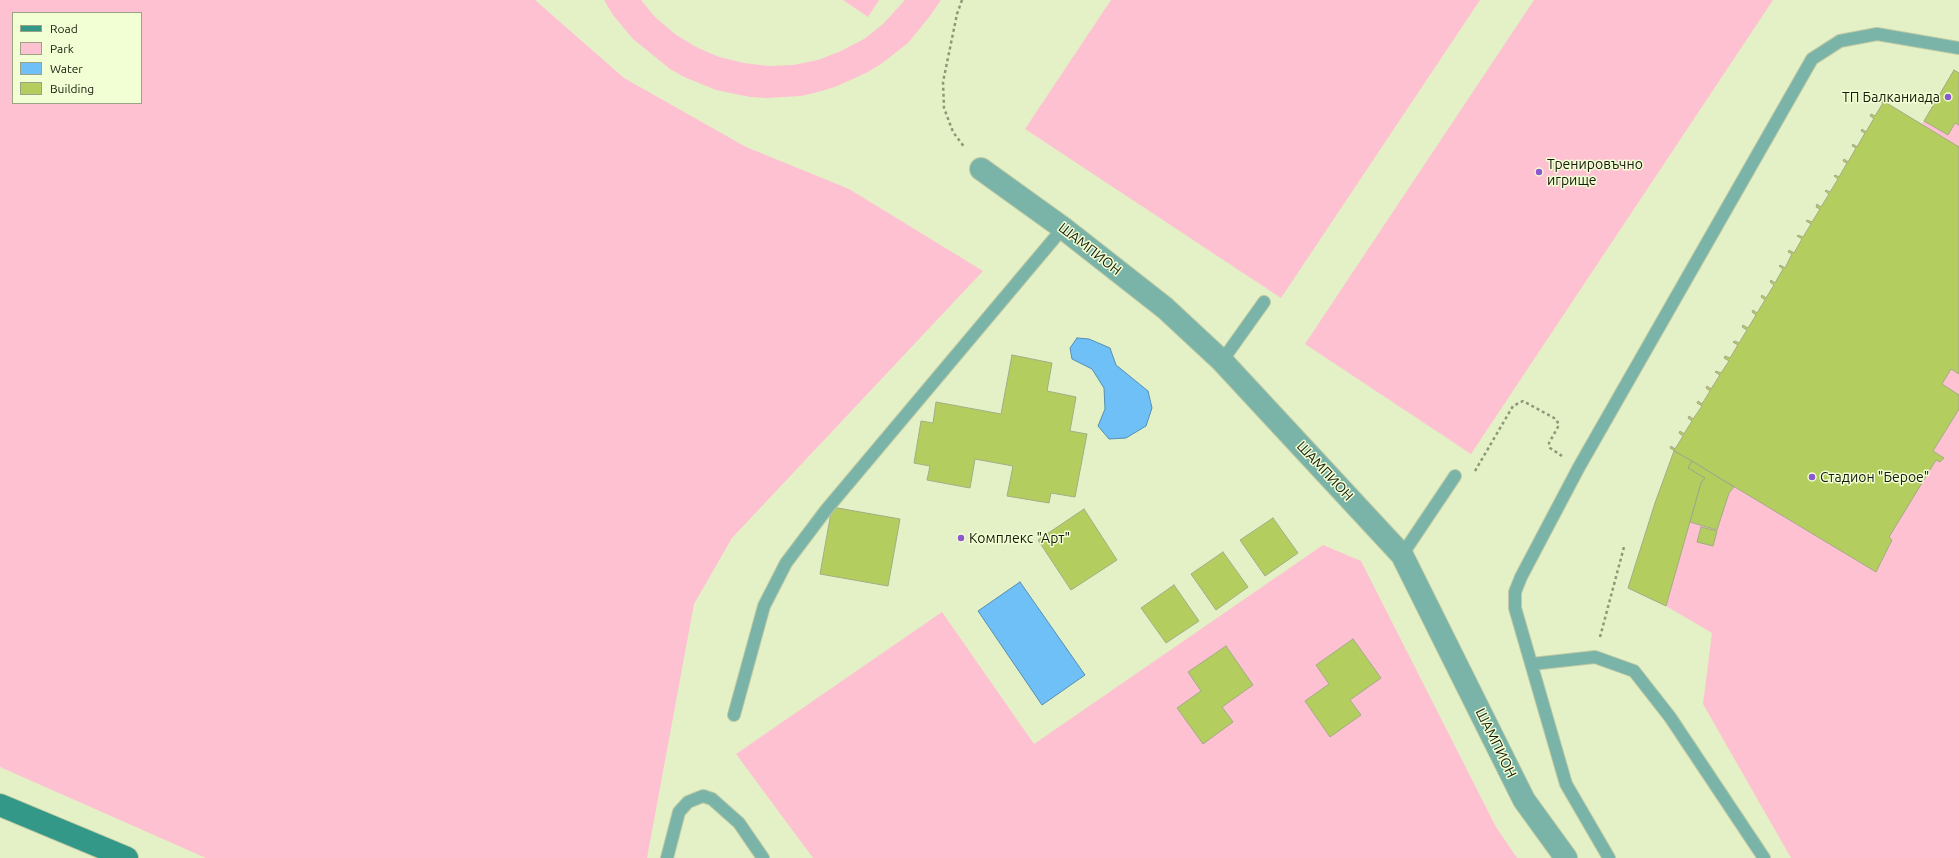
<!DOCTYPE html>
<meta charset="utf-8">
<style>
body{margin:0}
#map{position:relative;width:1959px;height:858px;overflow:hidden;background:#e4f1c6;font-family:Ubuntu,sans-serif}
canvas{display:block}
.legend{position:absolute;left:12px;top:12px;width:130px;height:92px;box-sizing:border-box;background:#f2fed3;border:1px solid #9aa383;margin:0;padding:5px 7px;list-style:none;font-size:12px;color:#161a0a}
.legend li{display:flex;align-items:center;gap:8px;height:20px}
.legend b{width:20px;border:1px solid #9aa383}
</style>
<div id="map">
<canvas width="1959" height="858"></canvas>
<ul class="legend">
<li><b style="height:5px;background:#339888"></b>Road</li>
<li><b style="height:11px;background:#fdc1d2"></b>Park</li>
<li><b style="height:11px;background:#70c0f8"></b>Water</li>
<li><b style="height:11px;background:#b4cd5f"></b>Building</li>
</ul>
</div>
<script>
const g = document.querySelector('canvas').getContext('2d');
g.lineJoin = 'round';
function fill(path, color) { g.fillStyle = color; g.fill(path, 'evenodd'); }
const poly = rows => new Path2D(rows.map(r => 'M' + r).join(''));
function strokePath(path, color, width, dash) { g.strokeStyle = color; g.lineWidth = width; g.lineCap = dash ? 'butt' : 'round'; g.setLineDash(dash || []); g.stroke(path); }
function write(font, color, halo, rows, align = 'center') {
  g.font = font + ' Ubuntu,sans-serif'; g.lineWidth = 3; g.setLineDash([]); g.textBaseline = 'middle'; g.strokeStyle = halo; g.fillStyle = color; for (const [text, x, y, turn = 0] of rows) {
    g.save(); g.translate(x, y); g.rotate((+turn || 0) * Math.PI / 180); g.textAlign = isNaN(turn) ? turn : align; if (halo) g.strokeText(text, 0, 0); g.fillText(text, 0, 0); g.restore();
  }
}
const green = poly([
 [0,0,535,0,624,78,746,147,849,189,983,271,732,538,694,604,647,858,206,858,0,767],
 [13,13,141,13,141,103,13,103],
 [604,0,641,0,655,17,675,34,696,47,719,57,744,63,769,66,793,65,818,60,841,51,864,39,883,24,905,0,941,0,930,16,908,43,881,64,866,73,835,87,818,92,801,96,767,98,750,97,716,90,684,77,670,69,633,39,613,15],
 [843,0,879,0,868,17],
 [1111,0,1480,0,1281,298,1025,129],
 [1534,0,1773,0,1471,454,1305,344],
 [1954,70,1959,73,1959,858,1791,858,1703,704,1712,633,1666,606,1628,588,1655,503,1674,451,1670,448,1671,446,1676,448,1683,436,1679,433,1680,431,1685,433,1692,421,1688,418,1689,416,1694,418,1702,406,1697,403,1698,401,1703,403,1710,391,1706,388,1707,386,1712,388,1719,375,1715,372,1716,371,1721,373,1729,361,1724,358,1725,356,1730,358,1737,345,1733,342,1735,341,1739,343,1747,330,1742,327,1743,325,1748,328,1756,315,1752,312,1753,310,1757,313,1765,300,1761,297,1762,295,1766,298,1774,285,1770,282,1771,280,1775,283,1783,269,1779,266,1780,265,1785,267,1792,254,1788,252,1789,250,1794,252,1802,239,1797,236,1798,235,1803,237,1811,224,1806,221,1807,220,1812,222,1820,209,1816,207,1817,204,1821,207,1829,194,1825,191,1826,190,1830,192,1838,179,1834,176,1835,175,1839,177,1847,164,1843,161,1844,159,1849,161,1856,148,1852,146,1853,144,1858,146,1865,133,1861,131,1862,129,1867,131,1874,119,1870,116,1871,114,1875,116,1883,103,1879,101,1880,99,1922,124],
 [1323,545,1361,561,1496,827,1517,858,813,858,736,754,942,612,1034,744]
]);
const water = poly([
 [1077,338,1089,339,1110,348,1116,365,1148,391,1152,408,1146,426,1126,438,1109,439,1098,426,1105,409,1104,388,1092,369,1072,359,1070,348,1077,338],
 [1020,582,1085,675,1042,705,978,611,1020,582]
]);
const building = poly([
 [1954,70,1959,73,1959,125,1955,123,1948,135,1924,121,1954,70],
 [1880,99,1959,147,1959,374,1951,369,1942,384,1959,395,1959,409,1933,451,1944,458,1940,462,1936,460,1889,537,1892,540,1876,572,1670,448,1671,446,1675,449,1683,436,1679,433,1680,431,1684,434,1692,421,1688,418,1689,416,1693,419,1702,406,1697,403,1698,401,1702,404,1710,391,1706,388,1707,386,1711,389,1720,375,1715,372,1716,371,1721,373,1729,361,1724,358,1725,356,1730,358,1738,345,1733,342,1735,341,1739,343,1747,330,1742,327,1743,325,1748,328,1756,315,1752,312,1753,310,1757,313,1765,300,1761,297,1762,295,1766,298,1774,285,1770,282,1771,280,1775,283,1783,269,1779,266,1780,265,1785,268,1792,254,1788,252,1789,250,1794,253,1802,239,1797,236,1798,235,1803,237,1811,224,1806,221,1807,220,1812,222,1820,209,1816,207,1817,204,1821,207,1829,194,1825,191,1826,190,1830,192,1838,179,1834,176,1835,175,1839,177,1847,163,1843,161,1844,159,1848,162,1856,148,1852,146,1853,144,1857,147,1865,133,1861,131,1862,129,1866,132,1874,118,1870,116,1871,114,1875,116,1883,103,1879,101,1880,99],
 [1012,355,1052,363,1047,391,1076,397,1070,431,1087,434,1075,497,1051,493,1049,503,1007,496,1013,466,975,459,970,488,927,480,930,466,914,463,921,421,933,423,936,402,1001,414,1012,355],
 [1674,451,1692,461,1688,468,1705,478,1701,483,1666,606,1628,588,1655,503,1674,451],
 [1692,461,1734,487,1729,493,1717,530,1690,522,1701,483,1705,478,1688,468,1692,461],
 [832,507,900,519,888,586,820,574,832,507],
 [1084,509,1117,560,1071,590,1038,540,1084,509],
 [1273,518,1298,553,1265,576,1240,540,1273,518],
 [1701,527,1717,531,1713,546,1697,542,1701,527],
 [1223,552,1248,587,1216,610,1191,574,1223,552],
 [1174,585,1199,621,1166,643,1141,608,1174,585],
 [1353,639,1381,678,1350,700,1361,715,1330,737,1305,701,1329,684,1316,665,1353,639],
 [1226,646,1253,685,1222,707,1233,722,1203,744,1177,708,1201,691,1188,672,1226,646]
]);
const path = poly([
 [962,0,957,14,943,82,944,108,953,132,965,148],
 [1475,471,1513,406,1523,401,1556,419,1559,425,1549,443,1550,448,1562,456],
 [1600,637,1624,547]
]);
const lane = poly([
 [1222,361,1264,302],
 [1402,555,1455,476],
 [1532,664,1595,657,1634,671,1670,717,1764,858],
 [734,715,764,606,786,563,826,510,1063,228],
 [667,858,679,812,688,802,703,796,712,799,739,823,763,858],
 [1609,858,1566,784,1515,608,1515,592,1521,577,1579,467,1812,59,1840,41,1877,34,1959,48]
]);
const street = poly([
 [981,169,1063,228,1165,308,1222,361,1402,555,1524,800,1566,858]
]);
const secondary = poly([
 [0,805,127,858]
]);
const markers = [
 [1948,97,4,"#8b58d0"],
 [1539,172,4,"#8b58d0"],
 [1812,477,4,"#8b58d0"],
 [961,538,4,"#8b58d0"]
];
const poiNames = [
 ["ТП Балканиада",1940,97,"right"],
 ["Тренировъчно",1547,164],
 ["игрище",1547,180],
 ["Стадион \"Берое\"",1820,477],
 ["Комплекс \"Арт\"",969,538]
];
const streetNames = [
 ["ШАМПИОН",1090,249,38],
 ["ШАМПИОН",1325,471,47],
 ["ШАМПИОН",1496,743,64]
];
fill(green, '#fdc1d2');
fill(water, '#70c0f8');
strokePath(water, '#558eb1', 1);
fill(building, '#b4cd5f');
strokePath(building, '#a2ad84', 1);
strokePath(lane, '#bfcaa4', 14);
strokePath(street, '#bfcaa4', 24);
strokePath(secondary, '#bfcaa4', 24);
strokePath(path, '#8e9878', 2.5, [3, 3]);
strokePath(lane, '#7ab4a8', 12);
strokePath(street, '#7ab4a8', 22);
strokePath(secondary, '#339888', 22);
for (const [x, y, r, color] of markers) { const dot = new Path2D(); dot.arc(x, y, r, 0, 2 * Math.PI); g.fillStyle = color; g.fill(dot); strokePath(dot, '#f2fed3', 1.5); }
write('14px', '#161a0a', '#f2fed3', poiNames, 'left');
write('14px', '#161a0a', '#f2fed3', streetNames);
</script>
